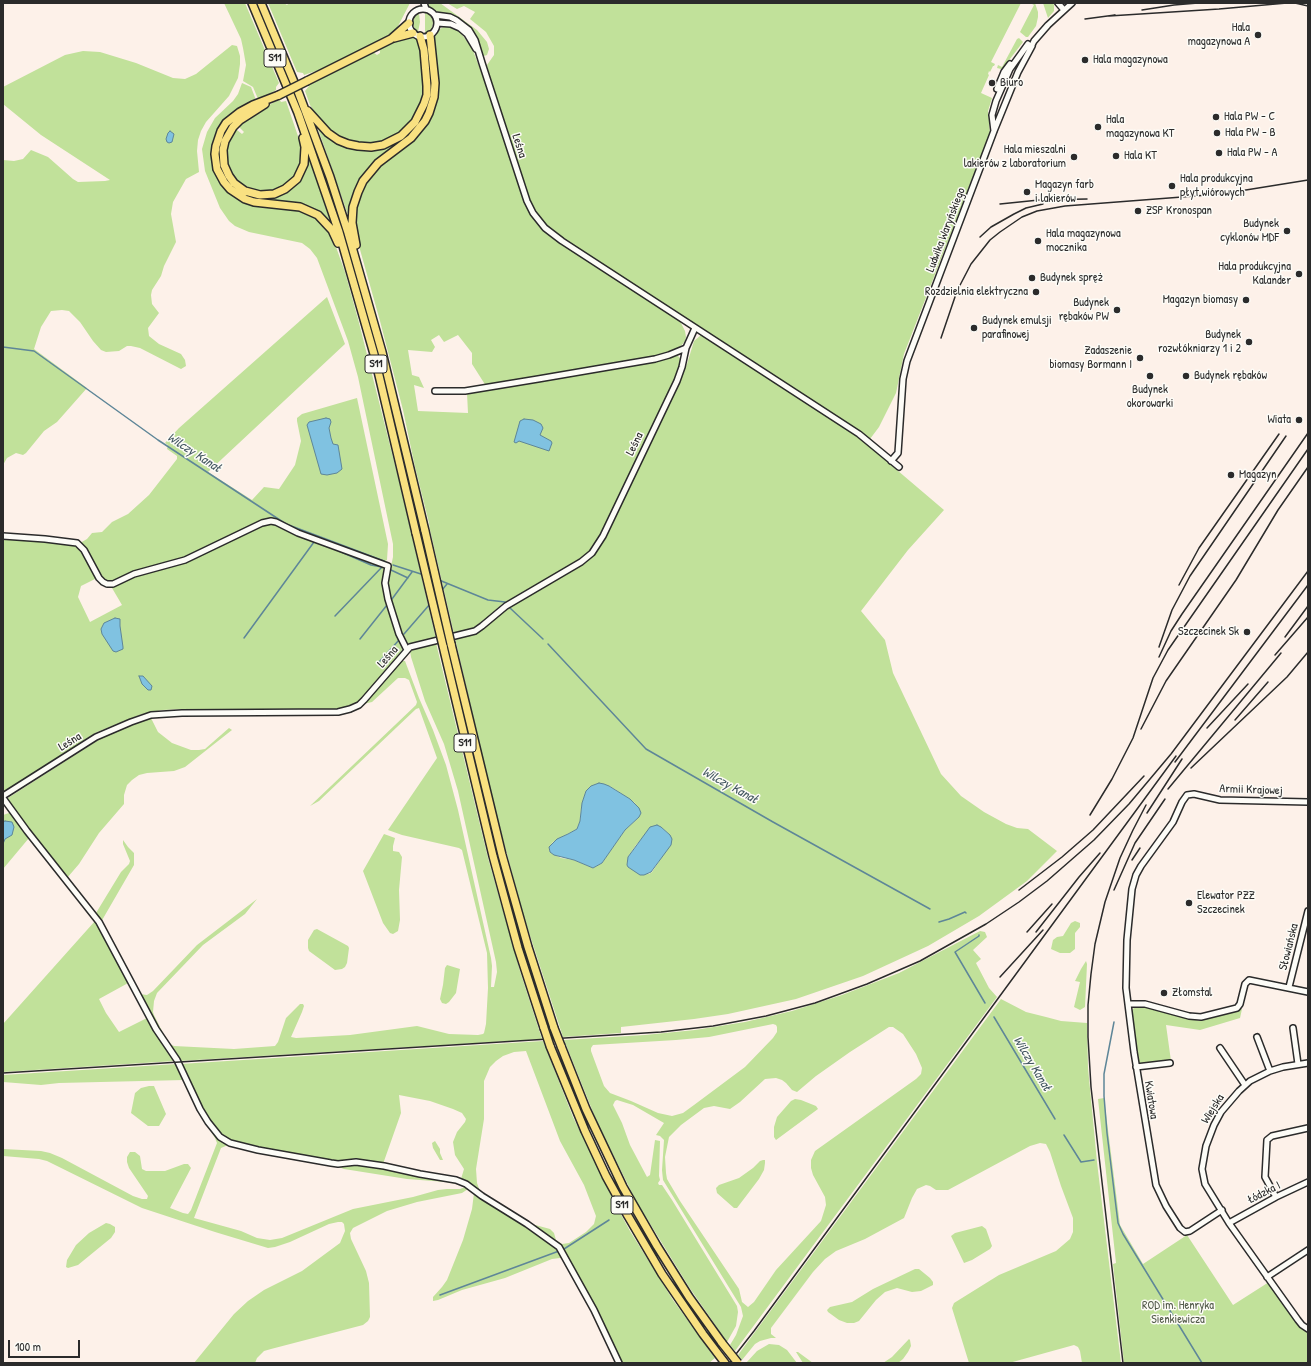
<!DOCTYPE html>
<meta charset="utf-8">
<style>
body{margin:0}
#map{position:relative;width:1311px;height:1366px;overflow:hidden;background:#fdf1e9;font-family:"Patrick Hand",sans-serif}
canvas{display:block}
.frame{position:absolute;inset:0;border:4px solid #2b2b2b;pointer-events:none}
.scale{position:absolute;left:8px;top:1340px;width:72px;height:18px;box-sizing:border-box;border:2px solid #2b2b2b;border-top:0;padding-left:5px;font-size:12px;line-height:14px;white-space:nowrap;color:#2b2b2b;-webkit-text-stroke:3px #fdfcf7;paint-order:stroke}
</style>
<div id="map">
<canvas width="1311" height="1366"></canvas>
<div class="frame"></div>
<div class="scale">100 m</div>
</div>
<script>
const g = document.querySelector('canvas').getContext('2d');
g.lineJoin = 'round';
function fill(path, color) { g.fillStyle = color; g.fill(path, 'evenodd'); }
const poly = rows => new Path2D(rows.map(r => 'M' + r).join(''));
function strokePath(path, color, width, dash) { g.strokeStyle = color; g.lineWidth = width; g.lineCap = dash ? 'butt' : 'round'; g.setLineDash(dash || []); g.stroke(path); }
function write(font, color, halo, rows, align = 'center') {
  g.font = font + ' "Patrick Hand",sans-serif'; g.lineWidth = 3; g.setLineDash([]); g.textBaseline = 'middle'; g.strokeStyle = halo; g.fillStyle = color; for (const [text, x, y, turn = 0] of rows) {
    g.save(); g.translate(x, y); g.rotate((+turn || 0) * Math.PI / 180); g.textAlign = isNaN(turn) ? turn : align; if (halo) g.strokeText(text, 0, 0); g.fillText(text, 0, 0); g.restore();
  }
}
const green = poly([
 [224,3,245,3,279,83,276,87,276,90,266,96,258,99,253,87,243,81,246,65,243,48,241,39],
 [268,3,284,3,287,5,289,3,410,3,396,30,382,39,322,69,304,75,303,73,297,72],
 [427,3,440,3,477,30,487,42,489,49,487,55,484,56,482,53,475,34,469,27,455,17,437,13,429,7],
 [447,3,1021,3,991,62,995,64,994,66,993,66,990,72,989,71,988,74,989,75,981,93,992,98,988,111,990,133,904,354,896,393,879,427,870,439,566,241,545,224,530,202,489,78,487,65,494,55,494,46,486,32,470,19,475,12,464,6,457,9],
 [1030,3,1035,3,1038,12,1038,17,1036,26,1028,37,1026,37,1020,32,1034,5],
 [1043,3,1053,3,1054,5,1054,11,1048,18],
 [419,13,420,22,418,32,415,30,413,24,414,17],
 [425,13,430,14,432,17,433,23,431,30,425,33],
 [447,25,455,28,460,32,472,48,485,82,526,206,539,225,555,239,680,321,685,331,686,337,685,341,681,346,672,352,657,356,486,386,472,364,472,353,458,335,444,342,439,335,431,340,435,347,432,352,408,350,412,375,419,377,424,388,414,385,418,411,468,413,467,393,665,359,676,356,678,356,681,359,681,363,675,382,596,544,581,559,566,569,501,605,477,627,454,634,430,530,429,523,415,467,403,410,380,321,359,246,355,221,356,206,362,188,376,169,415,139,427,125,431,116,433,39,440,29],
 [413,37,418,40,420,43,423,70,424,93,417,114,403,131,383,142,369,144,347,141,331,132,320,121,310,105,305,91,309,86,309,85,373,52,377,55,380,53,380,48,391,43,401,38],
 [1019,38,1023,42,1003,68,1001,69,997,68,998,65,1002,67,1017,39],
 [232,45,237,46,240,56,240,64,238,78,229,96,206,122,201,131,198,140,197,151,199,172,186,179,173,202,171,214,176,242,164,266,161,276,152,290,151,295,152,304,159,313,148,328,149,336,159,344,181,354,185,360,186,366,181,369,179,368,140,348,131,346,127,346,119,351,106,352,101,350,93,341,80,322,69,311,62,310,51,311,41,327,34,349,87,388,57,422,44,431,26,453,23,455,16,453,7,458,3,465,3,160,14,161,23,159,31,150,48,157,73,179,78,182,105,181,110,180,41,135,3,104,3,87,65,55,83,51,100,52,136,63,173,78,185,79,196,74],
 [429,70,431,73,431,94,426,114,418,126,408,137,381,156,373,163,364,175,359,183,350,221,317,126,326,135,356,149,407,135,412,130,422,117,427,105],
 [242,83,251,87,256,100,229,116,217,133,213,149,229,193,236,198,243,202,298,209,313,215,322,222,332,236,345,272,358,319,399,481,436,639,411,644,405,642,392,604,388,580,393,557,393,544,358,377,348,341,317,258,310,249,302,243,249,232,235,226,229,221,220,208,205,171,202,149,207,132,215,118,233,101,238,94],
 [280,100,281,102,286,101,300,142,302,149,301,162,299,169,293,179,284,186,273,191,260,192,248,189,237,181,228,166,226,154,227,143,234,131,237,130,242,134,244,132,240,128,240,124,274,102],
 [253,109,224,137,229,180,263,198,277,196,291,189,299,181,306,166,308,154,331,223,322,215,308,206,298,204,249,198,233,188,224,176,219,166,218,153,220,139,231,121],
 [327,297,345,344,208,472,252,500,264,487,279,489,295,465,301,441,297,421,297,418,302,414,357,398,388,544,387,560,383,562,291,528,273,520,195,554,166,564,135,571,116,580,107,581,103,579,99,574,80,543,87,539,92,533,102,532,112,522,128,514,149,495,177,459,177,456,167,449,168,445,165,443,179,428],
 [701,335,704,336,857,436,944,510,908,550,861,611,885,640,893,673,941,774,961,796,984,812,1006,824,1017,828,1028,829,1057,851,1027,881,979,916,928,946,863,976,796,999,728,1014,694,1019,621,1027,621,1033,563,1037,523,914,490,790,455,638,482,630,503,611,575,569,586,562,593,555,667,406,687,364,694,341],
 [591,786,609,786,616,790,635,803,639,817,625,830,602,863,593,868,574,860,561,858,550,852,549,850,549,847,553,842,577,829,580,821,581,810,586,791],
 [661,827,670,835,660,860,652,872,649,874,628,867,627,865,628,857,636,845,648,832],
 [267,524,279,526,383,567,398,634,403,649,365,696,359,702,343,709,185,709,162,710,142,714,97,732,3,792,3,538,43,540,75,544,82,551,97,578,81,586,78,597,90,622,122,605,112,588,129,578,143,573,165,568,187,561,202,555,255,528],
 [436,643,488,858,520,971,542,1039,179,1061,158,1029,140,994,147,995,153,991,197,945,257,899,245,914,203,945,157,993,154,1001,153,1012,154,1015,163,1033,170,1044,174,1046,234,1049,275,1046,278,1042,286,1018,300,1004,303,1004,304,1006,302,1012,291,1037,296,1038,350,1035,417,1026,449,1034,478,1035,483,1034,484,1033,486,1024,488,988,487,953,462,850,459,848,402,835,388,830,437,758,419,708,416,709,319,801,310,806,416,705,417,702,409,680,405,678,398,678,372,702,363,704,402,661,405,661,419,698,433,730,446,765,458,810,491,958,492,966,491,987,494,987,497,972,496,962,458,791,444,744,425,701,411,657,410,651,411,649],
 [151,718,158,732,172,743,191,750,199,750,205,749,229,728,232,730,185,767,174,771,147,773,139,775,132,780,127,785,124,795,124,804,99,833,79,864,67,878,20,818,8,801,8,798,103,737,121,729],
 [9,813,12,814,29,838,3,869,3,815],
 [384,834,395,838,393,846,393,851,399,852,402,857,399,890,400,920,398,931,393,934,390,933,383,923,363,871],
 [123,840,128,847,134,853,134,865,101,922,96,913,121,872,129,864,130,861,123,844],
 [95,921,130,982,99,999,106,1013,119,1032,149,1017,175,1061,3,1072,3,1024],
 [1075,921,1080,923,1080,927,1075,933,1075,949,1070,953,1060,953,1051,949,1053,940,1057,937,1063,936,1071,923],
 [317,929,348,946,349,948,347,963,345,967,342,969,335,970,309,951,308,948,308,940,314,930],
 [980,931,985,932,987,937,973,950,981,959,976,963,977,965,989,988,997,997,735,1351,730,1345,736,1335,743,1316,741,1307,663,1180,662,1170,664,1140,660,1136,656,1135,664,1123,633,1105,617,1100,615,1101,613,1105,622,1123,630,1145,647,1177,650,1175,655,1140,660,1141,659,1176,660,1180,658,1183,659,1185,662,1185,672,1200,737,1306,738,1312,736,1326,727,1342,689,1287,636,1201,597,1122,564,1040,645,1035,695,1030,745,1022,792,1011,842,995,899,973],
 [773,1024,776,1025,777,1027,777,1032,773,1038,745,1067,694,1105,683,1113,672,1116,658,1113,631,1101,610,1093,604,1086,591,1051,591,1048,593,1045,676,1040,709,1037],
 [889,1027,893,1027,903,1034,916,1054,922,1068,921,1074,916,1079,815,1151,811,1160,811,1168,813,1175,825,1197,826,1205,821,1221,776,1270,754,1302,748,1307,742,1302,739,1289,680,1201,667,1179,666,1173,665,1157,669,1137,681,1125,704,1108,714,1106,730,1109,740,1102,765,1079,776,1078,782,1080,786,1083,792,1090,797,1092,816,1076,850,1052],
 [1086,961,1087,964,1085,1007,1080,1010,1074,1007,1080,982,1075,981,1081,969],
 [447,965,460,969,456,993,449,1002,446,1004,442,1003,440,999,443,985,445,968],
 [1001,999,1026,1012,1046,1017,1061,1021,1087,1023,1088,1068,1097,1162,1121,1363,1082,1363,1080,1351,1078,1347,1074,1345,1009,1363,969,1363,952,1308,954,1303,999,1275,1056,1251,1070,1239,1073,1232,1073,1218,1061,1186,1050,1152,1046,1144,1040,1143,1030,1146,948,1190,936,1190,930,1186,926,1185,917,1189,912,1198,904,1218,865,1239,836,1251,825,1259,813,1272,771,1328,771,1334,776,1338,771,1338,760,1341,755,1344,742,1360,738,1355],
 [1139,1006,1200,1021,1242,1009,1240,1018,1200,1030,1166,1025,1171,1061,1139,1065,1131,1011,1134,1008],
 [543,1041,573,1117,618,1209,630,1231,673,1300,715,1358,709,1363,621,1363,566,1255,528,1223,550,1229,554,1233,556,1240,562,1244,569,1243,586,1232,594,1224,596,1216,584,1185,560,1141,526,1051,514,1052,503,1056,496,1061,490,1067,484,1081,484,1119,476,1169,477,1183,481,1194,461,1179,464,1169,455,1155,453,1142,457,1132,465,1122,466,1119,462,1113,453,1109,430,1101,399,1095,401,1113,383,1164,333,1162,235,1143,221,1136,202,1109,180,1064],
 [177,1064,184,1080,59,1083,41,1085,3,1082,3,1075],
 [149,1086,154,1086,166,1114,159,1126,148,1126,131,1113,135,1093,141,1088],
 [1104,1098,1120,1225,1143,1264,1187,1235,1233,1305,1269,1282,1308,1334,1308,1363,1124,1363,1113,1264,1116,1263,1098,1099],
 [795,1099,801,1100,816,1106,818,1109,776,1140,774,1137,774,1127,777,1117,791,1101],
 [207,1125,218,1138,228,1145,221,1148,194,1218,241,1231,257,1238,270,1240,282,1238,353,1209,413,1197,438,1190,447,1189,460,1189,465,1187,468,1189,462,1193,417,1202,387,1211,353,1228,350,1233,351,1239,366,1271,369,1283,370,1317,368,1321,363,1325,271,1349,264,1351,257,1358,255,1363,194,1363,234,1314,248,1301,264,1290,302,1271,340,1243,345,1231,344,1224,342,1222,338,1222,329,1224,290,1242,275,1247,268,1248,215,1232,142,1208,47,1161,39,1159,3,1156,3,1149,41,1151,50,1153,62,1158,133,1196,142,1199,147,1199,148,1196,129,1168,127,1162,127,1157,130,1152,135,1152,140,1156,142,1169,146,1171,165,1171,184,1164,188,1164,191,1168,170,1208,183,1213,188,1214,191,1210,217,1143,215,1138],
 [435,1141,440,1149,440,1153,443,1160,440,1160,433,1148,432,1143],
 [763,1160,765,1160,765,1163,764,1170,759,1179,737,1208,734,1208,717,1193,716,1188,719,1185,739,1178,753,1168,760,1161],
 [352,1164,378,1167,457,1183,461,1185,446,1182,407,1179,344,1169,336,1166],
 [474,1193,532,1230,557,1248,563,1259,560,1258,552,1259,505,1278,462,1290,438,1300,433,1301,433,1297,442,1287,447,1280,463,1240,472,1209],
 [106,1223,110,1224,115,1227,115,1232,111,1238,78,1265,68,1268,66,1267,67,1260,76,1245,89,1233],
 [982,1226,986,1229,992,1246,990,1249,972,1260,964,1263,951,1236,955,1233],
 [915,1269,919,1269,930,1278,933,1282,933,1285,921,1291,912,1292,897,1288,885,1292,876,1300,859,1321,854,1323,847,1323,839,1320,828,1312,827,1310,830,1307,852,1302,873,1289],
 [909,1339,910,1340,911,1346,908,1352,903,1359,898,1363,883,1363,892,1357],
 [769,1344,779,1345,787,1350,797,1363,746,1363,757,1351],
 [796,1352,798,1352,813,1363,803,1363]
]);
const water = poly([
 [170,131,174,134,172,142,169,143,167,142,166,139,168,133,170,131],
 [326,418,330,419,331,422,329,428,331,438,333,444,338,445,342,469,337,473,327,475,321,474,307,425,309,422,326,418],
 [524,419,533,420,541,424,543,428,540,435,551,441,552,443,549,451,519,441,516,443,514,442,520,421,524,419],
 [115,618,120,619,120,626,123,647,123,649,116,652,113,651,102,634,101,629,104,623,115,618],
 [139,676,143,676,152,686,151,690,148,690,142,684,139,676],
 [599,783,604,784,609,786,630,799,639,808,641,813,639,817,625,830,602,863,593,868,574,860,554,855,550,852,549,847,557,839,568,834,577,829,580,821,582,803,586,791,591,786,599,783],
 [5,821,12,822,14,827,12,835,5,839,3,844,3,822,5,821],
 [657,825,661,827,670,835,672,839,671,845,651,872,644,875,640,875,628,867,627,865,628,857,650,827,657,825]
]);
const stream = poly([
 [3,347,34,351,158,440,286,524,384,561],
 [339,551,371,565,382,567],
 [393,565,424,575],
 [391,570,408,578],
 [439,580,488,600,505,602],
 [442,590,447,584],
 [392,599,412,572],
 [510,608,543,639],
 [335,616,382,567],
 [404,634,430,604],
 [244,638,314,542],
 [360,639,387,605],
 [548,644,646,749,773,822,930,909],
 [379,662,399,640],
 [939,922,949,919,965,912,966,913],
 [979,935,979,936,955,952,985,1003],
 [994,1017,1055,1119],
 [1114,1022,1104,1074,1104,1096,1107,1133,1118,1223,1123,1234,1202,1363],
 [1064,1135,1081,1162,1094,1160],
 [564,1249,609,1220],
 [440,1295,559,1251]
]);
const minor = poly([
 [424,3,426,9],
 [1058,3,1064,10],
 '409 23a14 14 0 1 1 28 0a14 14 0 1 1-28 0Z',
 [435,15,450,17,456,20,469,30,475,40,482,63,527,201,533,213,545,228,562,241,859,434,899,467],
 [437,23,451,24,460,28,467,34,476,49],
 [1030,49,1034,41,1048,25,1072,3],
 [997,89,1004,72,1010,64],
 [994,131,992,115,996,101,1010,69,1028,44],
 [435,391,465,391,538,379,655,359,669,355,686,348],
 [891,461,898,453,903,379,907,361,994,131,1018,72,1032,46],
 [3,536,45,539,77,543,84,550,99,578,103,582,107,584,113,584,134,574,185,560,262,523,271,521,276,522,298,533,388,566,385,583,388,599,399,634,407,650],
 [3,796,96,737,131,722,151,715,182,713,338,712,350,709,359,705,364,700,410,647,475,631,482,626,506,606,581,562,592,553,603,536,677,381,682,367,686,348,695,328],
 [3,798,27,831,99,922,156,1029,177,1060,200,1109,208,1122,220,1137,230,1143,258,1150,331,1163,338,1164,356,1162,384,1166,420,1174,456,1180,466,1184,482,1196,527,1224,559,1247,594,1310,619,1363],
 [1289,987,1308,911],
 [1128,1004,1145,1004,1189,1016,1201,1017,1237,1008,1240,1004,1245,984,1249,980,1308,992],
 [1293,1028,1298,1064],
 [1257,1037,1270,1071],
 [1220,1048,1245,1085],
 [1308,1063,1283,1067,1270,1071,1250,1081,1239,1091,1221,1112,1214,1125,1206,1146,1202,1169,1205,1184,1229,1223,1298,1320,1302,1325,1308,1329],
 [1136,1067,1170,1063],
 [1276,1197,1265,1177,1267,1140,1272,1136,1308,1128],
 [1222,1210,1190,1231,1185,1232,1180,1228,1166,1206,1156,1185,1134,1052,1126,988,1127,940,1132,889,1136,875,1141,866,1173,822,1182,802,1187,795,1194,794,1220,800,1308,802],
 [1229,1223,1276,1197,1308,1182],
 [1267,1277,1308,1250]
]);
const highway = poly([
 [252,3,298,113,339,232,374,354,416,533],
 [261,3,299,94,330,177,348,233,382,352,425,531],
 [394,38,413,33],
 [307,81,391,39,409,23],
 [279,95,253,105,240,112,226,123,221,131,216,146,215,154,217,169,224,182,230,189,245,199,254,202,300,207,318,215,332,230,338,243],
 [265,104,240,120,233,127,225,141,223,150,224,165,229,176,234,183,245,191,260,195,274,194,285,189,297,179,304,164,305,147,303,138],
 [308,111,328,133,338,140,348,144,358,146,371,147,383,145,401,136,415,122,424,104,427,95,427,86,424,50,420,36],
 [356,245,352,223,353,207,358,192,363,181,378,163,411,138,425,121,429,113,434,97,435,83,430,35],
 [451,644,502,855,528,947,554,1028],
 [443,646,493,856,518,948,544,1028],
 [550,1046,585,1131,606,1176,628,1216,662,1274,703,1334,725,1363],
 [561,1046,586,1109,623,1187,657,1246,689,1297,722,1343]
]);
const rail = poly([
 [1295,3,1308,6],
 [1142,10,1174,5,1198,3],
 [1109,16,1219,9,1287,3],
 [1085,19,1115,15],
 [1000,204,1039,200,1087,199],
 [980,237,991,227,1014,214,1026,208,1043,204],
 [941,338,957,291,971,264,990,240,1000,232,1022,217,1037,211,1065,206,1221,194,1308,180],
 [1179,585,1199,548,1279,434],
 [1285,637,1308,606],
 [1159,647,1172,610,1190,576,1286,436],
 [1275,655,1308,617],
 [1159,657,1171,631,1182,614,1308,433],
 [1235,720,1268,682],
 [1207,728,1248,684],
 [1141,729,1166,681,1236,580,1278,510,1308,467],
 [1175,762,1308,585],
 [1191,768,1287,677,1308,652],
 [1168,789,1281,653],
 [1147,813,1182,759],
 [1090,815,1112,779,1133,738,1153,678,1168,650,1308,449],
 [1132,860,1140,848],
 [1019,890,1062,857,1093,830,1144,776],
 [1114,890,1135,843,1165,799],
 [1027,932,1052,904],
 [1036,932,1079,877,1100,853],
 [1000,977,1043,930],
 [3,1073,661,1032,713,1026,766,1016,815,1003,867,984,920,961,986,924,1019,902,1047,881,1094,840,1129,804,1171,754,1308,571],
 [729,1363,754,1331,1176,756],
 [1123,1363,1091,1087,1088,1037,1088,1005,1091,974,1095,944,1105,902,1120,858,1133,830,1146,805]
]);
const highwayBridge = poly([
 [279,95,307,81],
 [425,531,451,644],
 [416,533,443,646],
 [544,1028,550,1046],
 [554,1028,561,1046],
 [722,1343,738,1363]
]);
const markers = [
 [1258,35,4,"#2b2b2b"],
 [1085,60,4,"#2b2b2b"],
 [992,83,4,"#2b2b2b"],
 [1216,117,4,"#2b2b2b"],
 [1098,127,4,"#2b2b2b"],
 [1217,133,4,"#2b2b2b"],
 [1219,153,4,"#2b2b2b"],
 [1116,156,4,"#2b2b2b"],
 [1074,157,4,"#2b2b2b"],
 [1172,186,4,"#2b2b2b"],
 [1027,192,4,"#2b2b2b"],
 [1138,211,4,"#2b2b2b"],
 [1287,231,4,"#2b2b2b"],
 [1038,241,4,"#2b2b2b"],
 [1299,274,4,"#2b2b2b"],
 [1032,278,4,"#2b2b2b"],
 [1036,292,4,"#2b2b2b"],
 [1246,300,4,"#2b2b2b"],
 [1117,310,4,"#2b2b2b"],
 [974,328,4,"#2b2b2b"],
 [1249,342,4,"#2b2b2b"],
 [1140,358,4,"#2b2b2b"],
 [1150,376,4,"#2b2b2b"],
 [1186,376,4,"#2b2b2b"],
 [1299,420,4,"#2b2b2b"],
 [1231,475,4,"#2b2b2b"],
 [1247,632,4,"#2b2b2b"],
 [1189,903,4,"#2b2b2b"],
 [1164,993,4,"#2b2b2b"]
];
const shields = [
 [275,58,22],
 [376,364,22],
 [465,743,22],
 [622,1205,22]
];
const shieldNames = [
 ["S11",275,58],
 ["S11",376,364],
 ["S11",465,743],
 ["S11",622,1205]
];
const poiNames = [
 ["Hala",1250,28,"right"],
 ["magazynowa A",1250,42,"right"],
 ["Hala magazynowa",1093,60],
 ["Biuro",1000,83],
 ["Hala PW - C",1224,117],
 ["Hala",1106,120],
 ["magazynowa KT",1106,134],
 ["Hala PW - B",1225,133],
 ["Hala mieszalni",1066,150,"right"],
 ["lakierów z laboratorium",1066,164,"right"],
 ["Hala PW - A",1227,153],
 ["Hala KT",1124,156],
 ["Hala produkcyjna",1180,179],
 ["płyt wiórowych",1180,193],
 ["Magazyn farb",1035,185],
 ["i lakierów",1035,199],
 ["ZSP Kronospan",1146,211],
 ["Budynek",1279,224,"right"],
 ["cyklonów MDF",1279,238,"right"],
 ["Hala magazynowa",1046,234],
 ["mocznika",1046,248],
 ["Hala produkcyjna",1291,267,"right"],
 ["Kalander",1291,281,"right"],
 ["Budynek spręż",1040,278],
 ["Rozdzielnia elektryczna",1028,292,"right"],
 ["Magazyn biomasy",1238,300,"right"],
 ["Budynek",1109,303,"right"],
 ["rębaków PW",1109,317,"right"],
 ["Budynek emulsji",982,321],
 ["parafinowej",982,335],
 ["Budynek",1241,335,"right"],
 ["rozwłókniarzy 1 i 2",1241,349,"right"],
 ["Zadaszenie",1132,351,"right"],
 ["biomasy Bormann I",1132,365,"right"],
 ["Budynek rębaków",1194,376],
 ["Budynek",1150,390,"center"],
 ["okorowarki",1150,404,"center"],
 ["Wiata",1291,420,"right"],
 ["Magazyn",1239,475],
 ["Szczecinek Sk",1239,632,"right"],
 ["Elewator PZZ",1197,896],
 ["Szczecinek",1197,910],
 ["Złomstal",1172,993]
];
const streetNames = [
 ["Leśna",519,146,72],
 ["Ludwika Waryńskiego",946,230,-69],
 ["Leśna",635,444,-64],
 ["Leśna",388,657,-49],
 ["Leśna",70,742,-32],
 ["Armii Krajowej",1251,790,2],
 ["Słowiańska",1289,947,-76],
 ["Kwiatowa",1151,1100,81],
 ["Wiejska",1213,1109,-58],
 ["Łódzka I",1264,1193,-27]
];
const parkNames = [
 ["ROD im. Henryka",1178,1306],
 ["Sienkiewicza",1178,1320]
];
const waterNames = [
 ["Wilczy Kanał",194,453,33],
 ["Wilczy Kanał",730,786,29],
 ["Wilczy Kanał",1032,1064,59]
];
fill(green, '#c1e19a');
fill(water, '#80c2e1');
strokePath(water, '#5e8698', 1);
strokePath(stream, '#5e8698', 1.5);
strokePath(minor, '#2b2b2b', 8);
strokePath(highway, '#2b2b2b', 10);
strokePath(minor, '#fdfcf7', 5);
strokePath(highway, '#f9e181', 7);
strokePath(rail, '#2b2b2b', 1.5);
strokePath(highwayBridge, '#2b2b2b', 10, []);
strokePath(highwayBridge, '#f9e181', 7);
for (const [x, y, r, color] of markers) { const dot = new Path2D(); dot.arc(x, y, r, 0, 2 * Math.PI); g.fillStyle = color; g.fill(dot); strokePath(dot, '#fdfcf7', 1.5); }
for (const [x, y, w] of shields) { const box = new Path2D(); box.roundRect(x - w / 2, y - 9, w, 18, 3); g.fillStyle = '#fdfcf7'; g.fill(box); strokePath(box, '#2b2b2b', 1); }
write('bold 11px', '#2b2b2b', null, shieldNames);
write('12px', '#2b2b2b', '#fdfcf7', poiNames, 'left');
write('12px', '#2b2b2b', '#fdfcf7', streetNames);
write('12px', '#505847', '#fdfcf7', parkNames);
write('italic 13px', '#445862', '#fdfcf7', waterNames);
</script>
